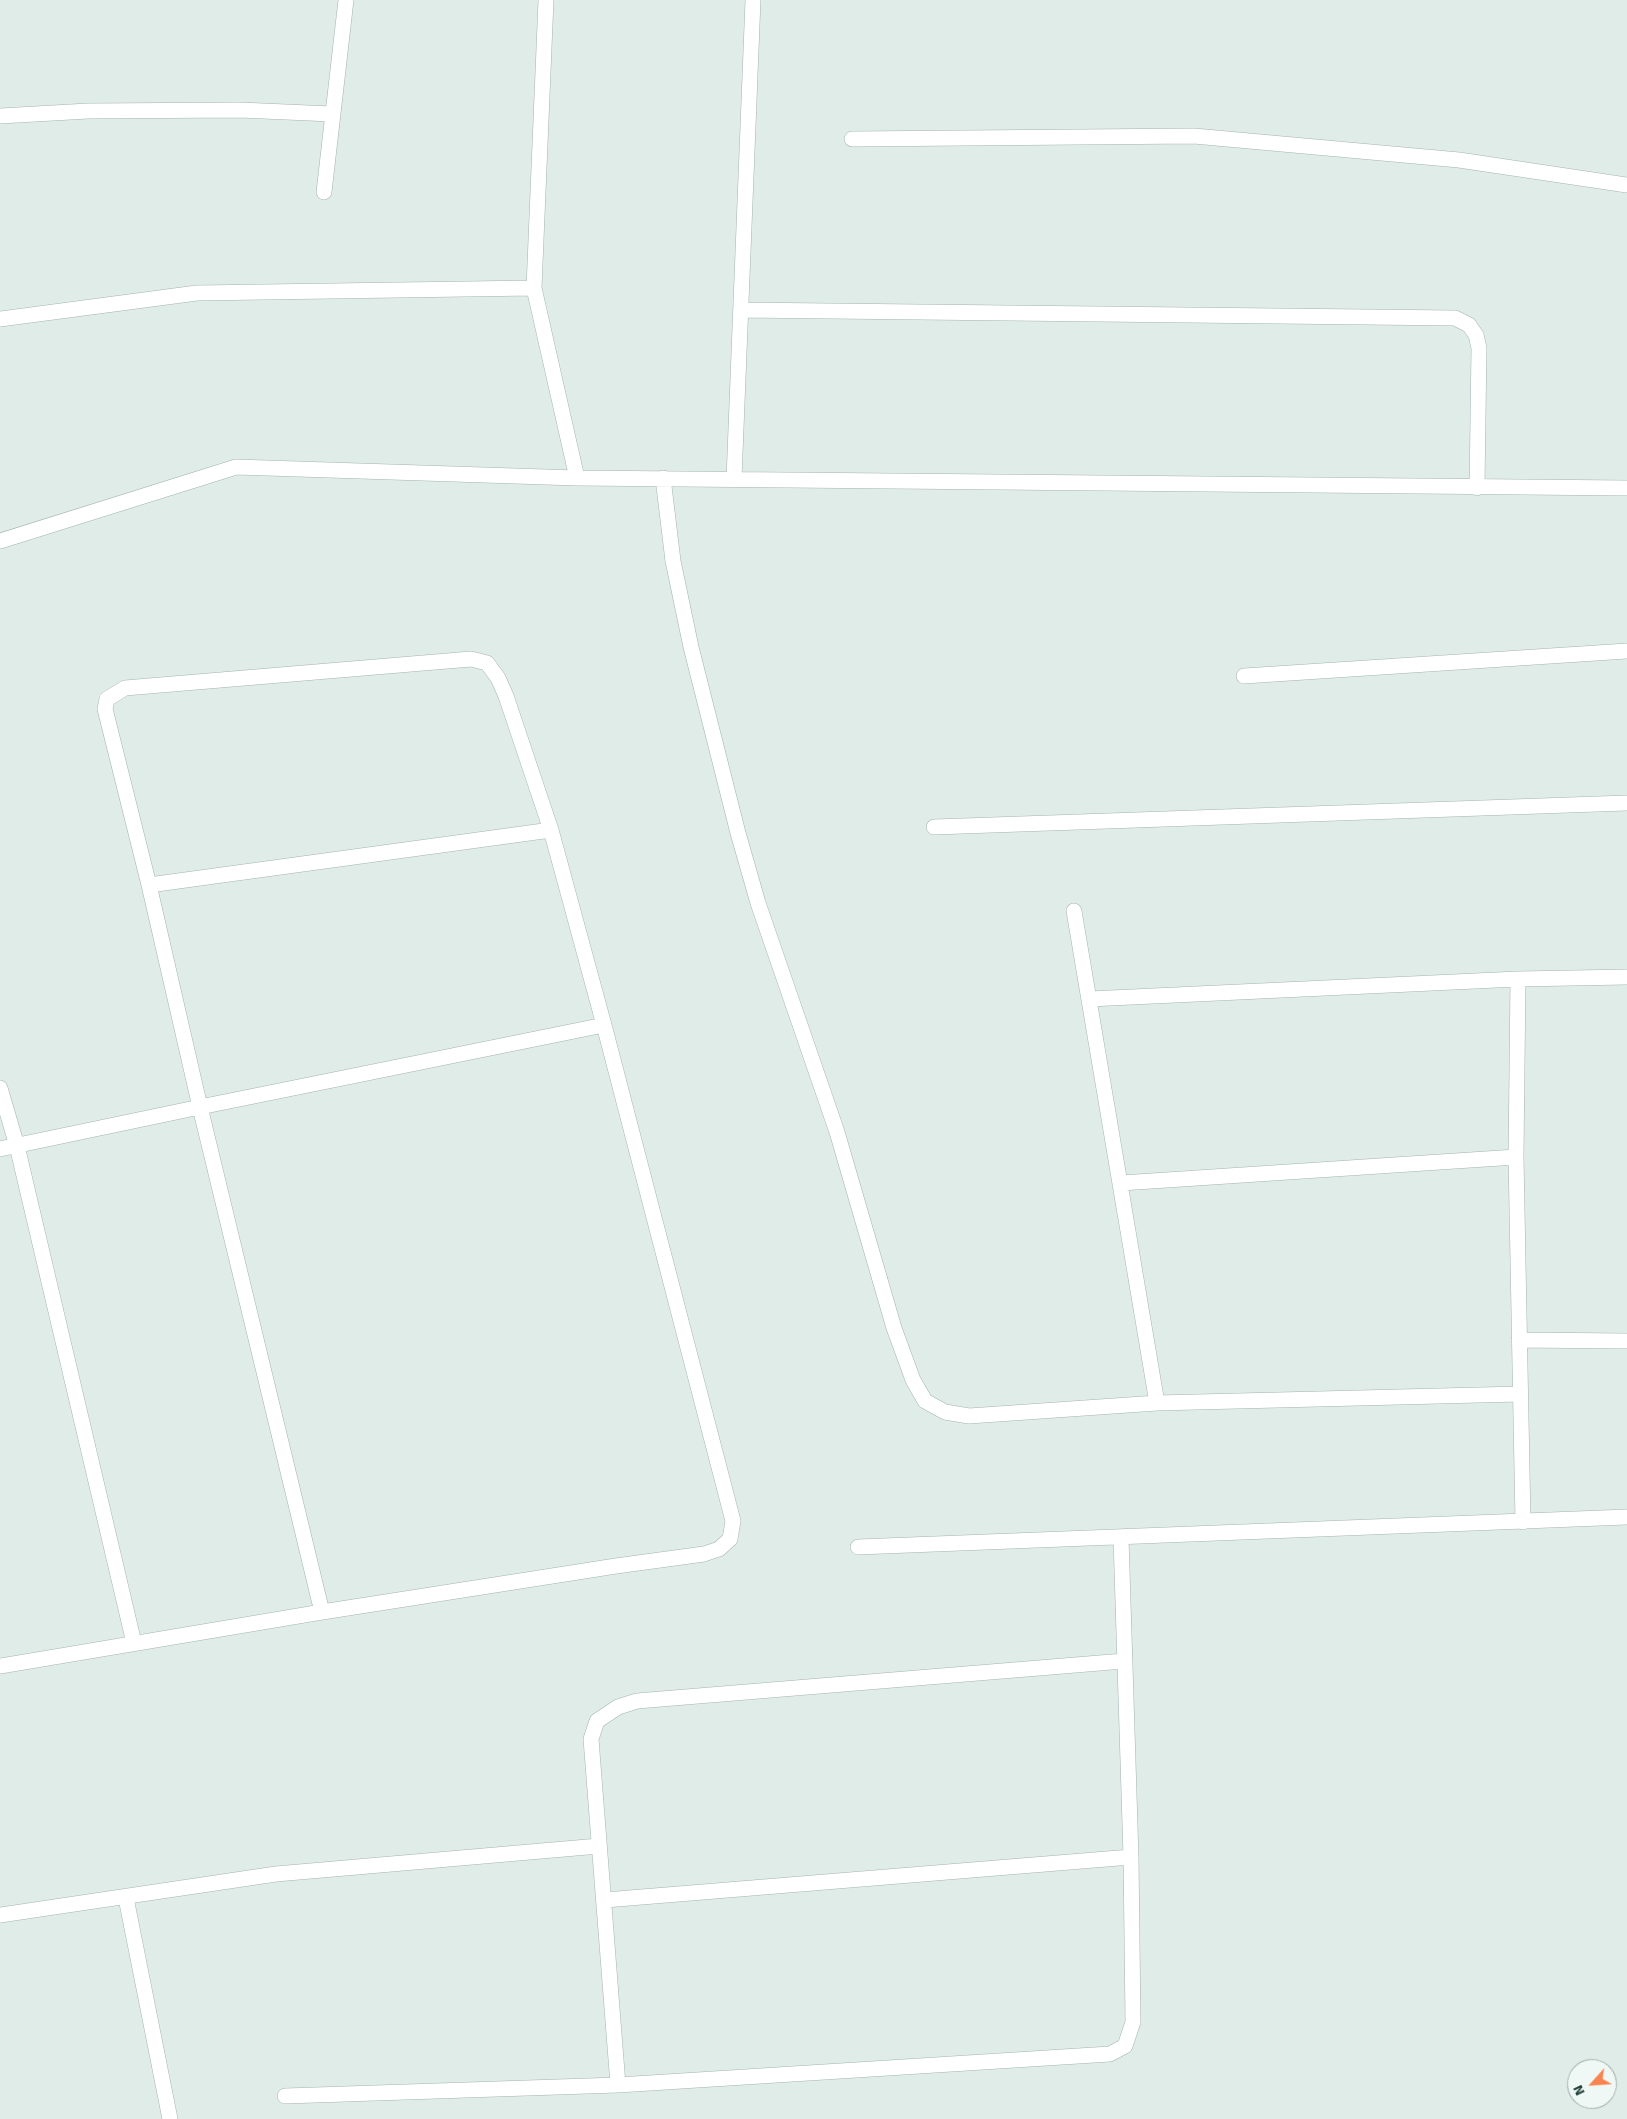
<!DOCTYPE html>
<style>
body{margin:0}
#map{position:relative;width:1627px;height:2119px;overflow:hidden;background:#e0ece7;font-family:Signika,sans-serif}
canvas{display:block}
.north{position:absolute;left:1567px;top:2059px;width:50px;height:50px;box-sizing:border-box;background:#f0f8f5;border:1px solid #9dada9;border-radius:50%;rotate:244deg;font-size:14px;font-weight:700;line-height:20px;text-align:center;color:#203d37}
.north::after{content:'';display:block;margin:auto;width:18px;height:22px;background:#f98450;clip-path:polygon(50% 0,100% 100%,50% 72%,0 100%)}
</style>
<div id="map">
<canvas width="1627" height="2119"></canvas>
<div class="north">N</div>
</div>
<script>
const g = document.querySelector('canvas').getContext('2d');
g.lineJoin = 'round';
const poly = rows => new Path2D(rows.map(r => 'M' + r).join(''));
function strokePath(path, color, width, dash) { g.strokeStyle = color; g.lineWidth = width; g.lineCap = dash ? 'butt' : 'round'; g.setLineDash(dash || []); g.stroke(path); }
const minor = poly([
 [546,0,534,288,577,478],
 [0,116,88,111,240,110,332,114],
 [852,139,1194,136,1459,160,1627,185],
 [324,192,346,0],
 [741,310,1455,318,1469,325,1476,335,1479,348,1477,488],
 [0,319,197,293,534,288],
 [663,478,673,561,691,647,738,833,758,903,837,1132,894,1328,913,1380,925,1401,945,1412,969,1416,1157,1403,1520,1394],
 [734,479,753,0],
 [0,541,236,467,577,478,1627,488],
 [1244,676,1627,651],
 [934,827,1627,803],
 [149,885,551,830],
 [1074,911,1157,1403],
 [1518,979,1516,1157,1523,1522],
 [1089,999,1518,979,1627,977],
 [0,1088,17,1146,134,1643],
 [0,1149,200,1107,604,1025],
 [1121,1183,1516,1157],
 [1519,1340,1627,1341],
 [858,1547,1627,1517],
 [0,1666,322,1612,616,1566,704,1554,719,1549,730,1539,733,1521,604,1025,551,830,506,696,498,678,487,663,471,659,125,688,107,699,105,709,149,885,200,1107,322,1612],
 [126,1898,170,2119],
 [605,1900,1131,1857],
 [0,1915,276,1874,599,1846],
 [618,2085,591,1739,597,1721,618,1707,637,1701,1124,1661],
 [285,2096,618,2085,1110,2054,1125,2046,1133,2022,1131,1857,1121,1538]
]);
strokePath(minor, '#a3b4af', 16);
strokePath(minor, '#fff', 15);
</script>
